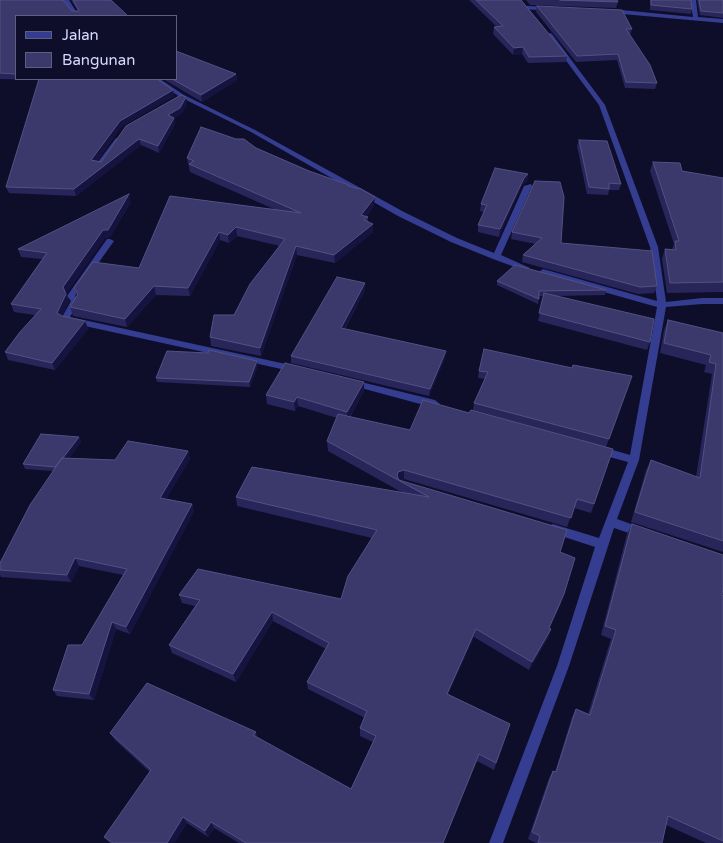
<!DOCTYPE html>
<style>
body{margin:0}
#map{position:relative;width:723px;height:843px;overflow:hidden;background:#0e0e2b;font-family:"Varela Round",sans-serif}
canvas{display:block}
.legend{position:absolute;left:15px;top:15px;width:162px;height:65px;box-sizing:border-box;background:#0e0e2b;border:1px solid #5e5f80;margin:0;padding:6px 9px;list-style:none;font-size:15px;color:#d7d8ff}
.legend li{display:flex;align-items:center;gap:10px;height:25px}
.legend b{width:25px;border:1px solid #5e5f80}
</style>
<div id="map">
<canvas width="723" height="843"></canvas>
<ul class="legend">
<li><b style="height:6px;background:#343d8f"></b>Jalan</li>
<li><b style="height:14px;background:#3b386c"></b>Bangunan</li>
</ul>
</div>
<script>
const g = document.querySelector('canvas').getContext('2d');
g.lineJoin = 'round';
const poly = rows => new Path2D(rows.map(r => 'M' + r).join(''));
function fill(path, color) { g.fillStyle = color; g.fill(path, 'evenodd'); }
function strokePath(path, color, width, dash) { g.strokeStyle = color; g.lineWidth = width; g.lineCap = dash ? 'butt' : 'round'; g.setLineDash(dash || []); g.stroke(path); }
const street = poly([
 [63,0,69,0,79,16,75,16,63,0],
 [690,0,696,0,698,17,723,19,723,23,611,13,608,11,611,9,693,17,690,0],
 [527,6,549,7,552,9,549,11,525,9,524,8,527,6],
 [550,33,552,34,605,105,658,247,666,302,702,298,723,298,723,304,702,304,666,307,639,460,617,519,645,529,647,532,645,535,641,537,614,528,569,666,503,843,489,843,557,666,595,547,549,532,547,529,549,526,553,524,599,538,628,462,595,453,594,450,595,447,599,446,630,455,657,307,540,274,539,272,543,269,657,301,650,247,599,105,547,35,550,33],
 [153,79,160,79,184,95,255,130,404,212,457,238,494,253,524,186,531,184,532,186,501,255,530,268,526,271,493,259,451,242,398,216,251,132,180,97,153,79],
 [116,138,121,139,101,167,97,167,95,166,116,138],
 [107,239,110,239,114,241,75,296,79,301,70,317,295,366,298,367,300,369,298,371,295,372,62,321,61,319,71,301,67,296,107,239],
 [353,380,435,400,440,404,435,408,350,385,348,383,350,381,353,380]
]);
const wall = poly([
 [0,0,72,11,78,11,71,0,111,0,128,16,16,16,16,79,157,79,173,90,174,96,121,127,97,161,101,162,187,104,181,114,174,118,175,124,159,153,141,145,76,196,9,193,6,187,39,80,0,79],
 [469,0,521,0,567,56,566,62,528,63,522,54,513,55,493,34,494,27,497,27],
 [526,0,617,0,618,2,616,8,530,5],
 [650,0,691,0,692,9,691,14,650,10],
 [697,0,723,0,723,18,700,15],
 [537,6,632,29,630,35,657,83,655,89,625,88,617,60,576,62,536,12],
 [236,74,237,80,202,102,163,79,176,79],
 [579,140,621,184,619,190,609,190,608,195,587,194,577,146],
 [256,148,309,171,349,186,374,205,366,217,368,217,368,222,373,224,373,232,335,263,297,255,261,356,211,346,210,337,234,315,280,246,237,236,229,243,220,240,190,296,156,295,127,327,73,316,70,307,77,295,74,288,139,268,170,196,276,210,190,172,187,158],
 [653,162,682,171,723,178,723,292,667,293,662,259,665,249,672,249,674,244,650,171],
 [528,174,527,181,522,185,499,237,478,232,478,225,484,212,480,211,481,204],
 [535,181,561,243,657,286,654,293,638,294,522,262,523,255,536,244,511,239,512,232],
 [131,202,110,237,105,238,66,294,69,301,62,316,85,321,88,329,55,370,8,360,5,352,35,315,14,312,11,304,42,259,21,257,18,249],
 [497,281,606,290,605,295,556,296,650,342,647,350,538,321,544,296,539,296,538,304,497,285],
 [365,283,365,290,345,329,445,358,429,396,291,363,291,356],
 [668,320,723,333,723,552,631,522,646,470,651,460,696,477,712,374,704,372,706,365,660,353,664,330],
 [208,353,257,361,258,365,250,387,157,382,156,378],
 [572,368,632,376,606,447,473,410,474,403,485,379,478,378,479,371],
 [364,382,364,391,350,417,410,430,469,413,613,449,591,513,574,508,567,527,404,479,400,481,560,552,561,603,549,628,551,629,548,638,529,670,474,637,448,694,510,724,494,770,477,761,443,843,239,843,214,828,208,837,187,823,174,843,110,843,104,837,150,772,115,740,110,733,256,732,257,738,351,789,373,742,360,736,360,728,365,718,308,689,307,682,326,649,273,621,236,682,172,653,169,645,195,606,182,603,179,595,341,599,372,538,237,506,236,497,403,493,328,451,327,441,337,418,298,406,295,411,267,404,266,395],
 [79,437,81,442,69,458,115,460,188,451,190,459,166,499,192,504,194,511,130,634,116,629,94,700,57,696,53,690,82,645,123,575,79,566,71,582,1,577,0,575,0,563,53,471,25,469,23,464],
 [632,524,723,596,723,843,706,843,666,825,662,843,536,843,528,839,549,778,553,771,555,772,572,717,576,709,588,714,611,639,601,635,627,534]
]);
const shadedWall = poly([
 [523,47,522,54,513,55,514,48],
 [236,74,237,80,202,102,201,95],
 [173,90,174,96,121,127,93,166,91,160,120,121],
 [186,97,187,104,181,114,174,118,175,124,159,153,158,146,168,115],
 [139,139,141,145,76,196,74,189],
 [528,174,527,181,522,185,499,237,500,229,524,178],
 [129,194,131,202,110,237,105,238,66,294,69,301,60,320,57,313,63,287],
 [375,197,374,205,361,223,361,215],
 [373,224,373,232,335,263,334,255],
 [236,227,237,236,229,243,228,235],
 [219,232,220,240,190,296,188,288],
 [296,246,297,255,261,356,260,348],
 [365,283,365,290,341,335,341,328],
 [154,286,156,295,127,327,125,319],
 [85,321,88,329,55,370,52,363],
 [446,351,445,358,429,396,430,389],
 [257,361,258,365,250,387,249,382],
 [364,382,364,391,347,421,347,412],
 [297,397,298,406,295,411,294,402],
 [79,437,81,442,58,472,55,467],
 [188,451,190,459,162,506,160,498],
 [404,470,404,479,399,481,397,480,398,472],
 [192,504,194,511,130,634,126,627],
 [75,558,79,566,71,582,67,575],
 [272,612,273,621,236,682,233,674],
 [112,622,116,629,94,700,89,694],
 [476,629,474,637,445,701,447,694],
 [551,629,548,638,529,670,532,662],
 [183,817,187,823,174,843,167,843],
 [211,822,214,828,208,837,205,831]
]);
const building = poly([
 [0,0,63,0,72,11,79,11,73,0,111,0,128,16,16,16,16,74,0,73,0,0],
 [476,0,521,0,567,56,529,57,523,47,514,48,494,27,503,26,476,0],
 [560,0,617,0,618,2,560,0],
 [651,0,691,0,692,9,651,5,651,0],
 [699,0,723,0,723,13,701,11,699,0],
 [537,6,622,10,632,29,626,29,650,65,657,83,626,82,618,54,577,56,537,6],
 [176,51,236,74,201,95,172,79,176,79,176,51],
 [39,79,157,79,173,90,120,121,91,160,101,162,126,126,181,95,186,97,180,108,168,115,174,118,158,146,139,139,74,189,6,187,39,79],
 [201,127,236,139,244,139,256,148,309,171,349,185,348,186,361,189,375,197,361,215,368,217,364,220,373,224,334,255,296,246,260,348,210,337,214,315,234,315,250,284,285,239,236,227,228,235,219,232,188,288,154,286,125,319,70,307,78,294,74,288,93,262,139,268,170,196,301,213,189,164,194,161,187,158,201,127],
 [579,140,607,141,621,184,609,183,609,189,589,187,579,140],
 [653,162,680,163,682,171,723,178,723,282,670,283,665,249,676,250,675,241,679,241,653,162],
 [495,168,528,174,524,178,500,229,478,225,487,205,481,204,495,168],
 [535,181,560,182,564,197,561,243,652,251,657,286,640,287,523,255,542,238,512,232,535,181],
 [129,194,108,230,103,230,63,287,66,294,57,313,62,316,85,321,52,363,5,352,20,332,41,309,11,304,47,253,18,249,129,194],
 [515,265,606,290,539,291,539,299,497,281,515,265],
 [337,277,365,283,341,328,446,351,430,389,291,356,337,277],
 [544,293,654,319,650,342,539,313,544,293],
 [668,320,723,333,723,541,635,512,651,460,700,478,716,364,709,362,711,355,664,343,668,320],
 [484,349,572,368,573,365,632,376,609,439,474,403,488,372,479,371,484,349],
 [209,350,257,361,249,382,156,378,167,351,208,353,209,350],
 [285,363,364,382,347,412,297,397,294,402,266,395,285,363],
 [423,400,469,413,471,410,613,449,594,504,577,499,571,518,404,470,398,472,397,476,399,480,567,530,560,552,575,558,564,594,549,628,551,629,532,662,476,629,447,694,510,724,496,763,479,754,443,843,246,843,211,822,205,831,183,817,167,843,113,843,104,837,151,770,110,733,147,683,256,732,253,735,351,789,376,736,360,728,367,711,307,682,329,643,272,612,233,674,169,645,200,600,179,595,198,569,341,599,348,576,377,530,236,497,252,467,429,497,327,441,338,414,410,430,423,400],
 [41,434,79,437,63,458,62,458,55,467,23,464,41,434],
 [128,441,188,451,160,498,192,504,126,627,112,622,89,694,53,690,68,645,82,645,127,569,75,558,67,575,0,570,0,563,30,505,62,458,115,460,128,441],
 [632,524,723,555,723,588,722,595,723,596,723,841,668,816,662,843,538,843,540,836,532,832,553,771,556,772,576,709,590,715,616,630,605,626,632,524]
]);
fill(street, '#343d8f');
fill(wall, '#28255a');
fill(shadedWall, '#161340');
fill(building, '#3b386c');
strokePath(building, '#535183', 1);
</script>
